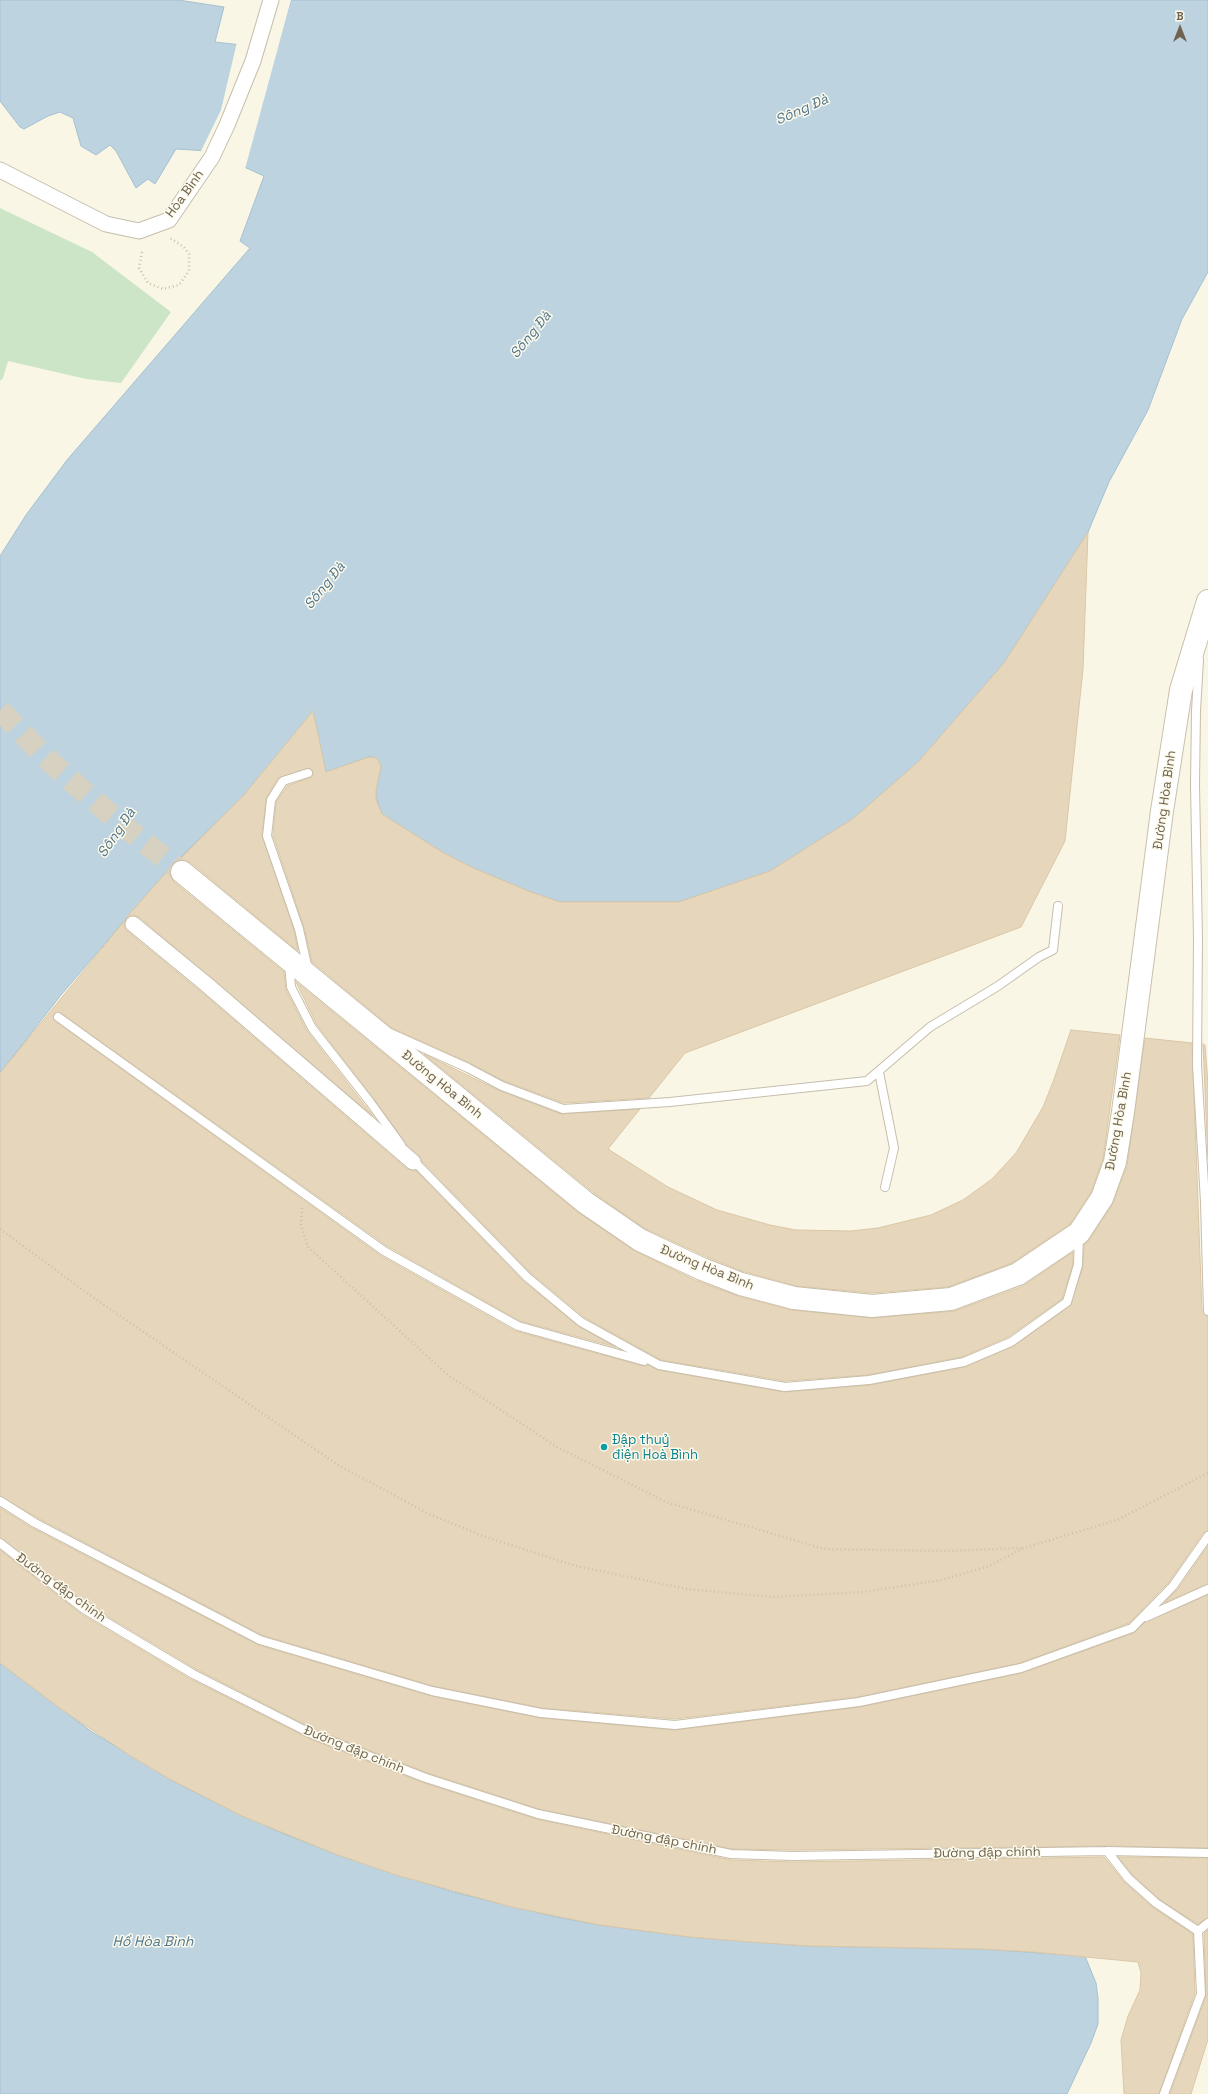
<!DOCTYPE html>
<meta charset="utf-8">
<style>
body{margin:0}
#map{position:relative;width:1208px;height:2094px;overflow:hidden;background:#f9f6e6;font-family:"Space Grotesk",sans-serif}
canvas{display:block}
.north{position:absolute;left:1160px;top:8px;width:40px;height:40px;-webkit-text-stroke:3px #fcfaec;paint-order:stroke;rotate:0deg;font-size:11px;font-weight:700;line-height:16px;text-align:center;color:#6f624e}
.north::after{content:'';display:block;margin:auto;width:14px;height:18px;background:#6f624e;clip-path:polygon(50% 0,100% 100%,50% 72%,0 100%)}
</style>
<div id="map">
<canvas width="1208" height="2094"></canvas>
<div class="north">B</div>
</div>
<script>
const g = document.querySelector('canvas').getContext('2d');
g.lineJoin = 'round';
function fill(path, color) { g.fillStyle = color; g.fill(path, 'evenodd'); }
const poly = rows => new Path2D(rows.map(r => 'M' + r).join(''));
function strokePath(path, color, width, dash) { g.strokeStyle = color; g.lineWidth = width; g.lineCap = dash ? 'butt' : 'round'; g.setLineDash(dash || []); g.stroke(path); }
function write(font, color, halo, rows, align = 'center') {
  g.font = font + ' "Space Grotesk",sans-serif'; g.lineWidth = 3; g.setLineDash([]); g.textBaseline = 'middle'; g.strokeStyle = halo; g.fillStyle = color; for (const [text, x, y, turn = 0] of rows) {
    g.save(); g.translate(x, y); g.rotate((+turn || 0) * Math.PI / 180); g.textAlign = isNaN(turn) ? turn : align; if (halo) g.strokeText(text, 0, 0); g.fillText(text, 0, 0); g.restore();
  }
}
const green = poly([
 [0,208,92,252,171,312,121,383,86,379,8,361,3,378,0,381]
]);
const water = poly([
 [0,0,178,0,224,7,215,42,277,49,291,0,1208,0,1208,272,1182,319,1148,410,1109,482,1088,532,1004,663,918,762,854,818,770,871,679,902,560,902,531,892,473,868,442,852,382,814,377,800,376,790,381,766,377,758,369,757,326,772,313,712,243,796,165,873,61,995,0,1073,0,556,26,515,67,460,250,248,240,241,264,176,209,151,176,149,155,184,148,179,136,188,116,151,110,145,96,155,81,146,73,118,60,112,48,116,24,129,20,127,0,101,0,0],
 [0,1663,92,1732,166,1777,204,1797,282,1833,338,1855,453,1892,556,1917,600,1925,690,1937,810,1946,982,1949,1085,1956,1096,1983,1098,1998,1098,2024,1091,2043,1067,2094,0,2094,0,1663]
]);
const pier = poly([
 [289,0,291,0,245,169,209,153,200,153,221,110,237,42,276,46]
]);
const building = poly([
 [1088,532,1083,669,1065,841,1021,927,685,1053,649,1098,564,1103,504,1081,470,1063,392,1028,312,962,304,927,273,835,276,802,287,786,312,777,313,772,310,768,278,778,266,799,262,835,294,930,298,951,190,862,179,860,243,796,313,711,326,772,369,757,377,758,381,766,376,790,376,800,382,814,442,852,473,868,531,892,560,902,679,902,770,871,854,818,918,762,1004,663,1088,532],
 [170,868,170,876,174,882,284,972,286,990,307,1031,373,1116,139,917,134,915,126,918,170,868],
 [126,919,124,927,127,931,200,991,407,1169,416,1171,523,1281,578,1326,616,1347,520,1321,387,1246,61,1013,54,1014,53,1017,55,1021,381,1256,515,1331,643,1366,648,1365,658,1370,784,1392,870,1385,965,1367,1014,1346,1070,1306,1083,1267,1084,1245,1089,1240,1112,1205,1127,1166,1145,1038,1192,1043,1202,1311,1208,1316,1208,1531,1203,1533,1169,1582,1129,1623,1020,1663,858,1697,675,1719,542,1708,433,1686,262,1635,38,1518,0,1496,0,1073,126,919],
 [296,982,579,1213,635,1251,697,1281,738,1296,791,1310,873,1318,955,1311,1023,1286,1073,1252,1073,1264,1062,1299,1008,1337,962,1357,868,1375,785,1381,661,1360,584,1317,531,1273,422,1161,419,1155,406,1144,374,1099,317,1025,296,982],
 [1071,1030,1120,1035,1103,1159,1091,1192,1070,1224,1012,1263,948,1287,872,1293,796,1286,745,1272,707,1257,646,1229,594,1193,424,1054,500,1091,561,1114,640,1109,608,1149,668,1187,717,1210,770,1225,796,1230,851,1231,878,1228,931,1215,963,1200,992,1179,1016,1153,1043,1107,1053,1082,1071,1030],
 [1203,1044,1205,1045,1208,1084,1208,1159,1203,1044],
 [0,1508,32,1528,258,1645,431,1696,540,1718,675,1730,860,1707,1022,1673,1134,1633,1145,1622,1208,1595,1208,1848,1107,1846,793,1850,732,1849,539,1809,428,1773,314,1729,196,1669,87,1604,0,1538,0,1508],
 [1208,1546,1208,1584,1164,1603,1178,1589,1208,1546],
 [0,1550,81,1614,190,1679,310,1739,424,1783,536,1819,731,1860,793,1862,1104,1857,1124,1882,1152,1907,1193,1934,1195,1993,1159,2094,1124,2094,1121,2040,1128,2016,1140,1990,1141,1973,1138,1962,1034,1952,982,1949,810,1946,750,1942,690,1937,600,1925,512,1907,396,1875,338,1855,242,1816,166,1777,129,1755,61,1709,0,1663,0,1550],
 [1118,1857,1208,1858,1208,1918,1198,1924,1159,1899,1132,1874,1118,1857],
 [1208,1930,1208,2039,1191,2094,1170,2094,1206,1996,1204,1934,1208,1930]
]);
const secondaryTunnel = poly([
 [0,710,44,756,76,785,125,827,182,872]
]);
const path = poly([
 [142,252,139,268,148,283,163,289,179,285,189,271,189,254,184,247,170,238],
 [302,1208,301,1225,308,1247,449,1376,557,1447,666,1502,824,1549,945,1551,1023,1548],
 [0,1229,91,1296,338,1465,429,1514,483,1536,576,1566,687,1589,772,1597,863,1592,942,1580,989,1566,1024,1548,1117,1520,1208,1473]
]);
const lane = poly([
 [1199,660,1196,711,1195,785,1198,938,1197,1065,1205,1202,1208,1311],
 [289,964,291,987,312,1028,370,1102,401,1145],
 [308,970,299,929,267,836,271,800,283,781,308,773],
 [58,1017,384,1251,518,1326,644,1361],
 [390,1033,468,1068,502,1086,563,1109,670,1102,867,1081,930,1027,998,986,1039,957,1053,950,1058,906],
 [879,1072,894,1148,885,1187],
 [412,1159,527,1277,581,1322,659,1365,785,1387,869,1380,964,1362,1011,1342,1067,1302,1078,1265,1079,1236],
 [0,1501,35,1523,260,1640,432,1691,541,1713,675,1725,859,1702,1021,1668,1132,1628,1173,1586,1208,1536],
 [0,1543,84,1609,193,1674,312,1734,426,1778,538,1814,731,1854,793,1856,1107,1851,1128,1878,1156,1903,1198,1931,1201,1994,1164,2094],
 [1146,1617,1208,1589],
 [1107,1851,1208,1853],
 [1198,1931,1208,1923]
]);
const street = poly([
 [0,170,106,224,139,231,169,220,212,157,227,125,253,61,271,0],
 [133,924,206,984,413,1162]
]);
const secondary = poly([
 [182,872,586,1203,640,1240,702,1269,741,1284,794,1298,872,1306,951,1299,1018,1274,1079,1233,1102,1198,1115,1162,1123,1112,1162,811,1181,690,1208,601]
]);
const markers = [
 [604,1447,4,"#0f9aa8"]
];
const streetNames = [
 ["Hòa Bình",185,194,-54],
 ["Đường Hòa Bình",1165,800,-82],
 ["Đường Hòa Bình",442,1085,39],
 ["Đường Hòa Bình",1119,1121,-80],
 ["Đường Hòa Bình",707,1268,22],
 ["Đường đập chính",61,1588,36],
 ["Đường đập chính",354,1750,22],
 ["Đường đập chính",664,1840,11],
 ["Đường đập chính",987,1853,-1]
];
const cultureNames = [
 ["Đập thuỷ",612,1440],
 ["điện Hoà Bình",612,1455]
];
const waterNames = [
 ["Sông Đà",802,110,-24],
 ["Sông Đà",531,335,-51],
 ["Sông Đà",325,586,-51],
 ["Sông Đà",117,833,-56],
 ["Hồ Hòa Bình",153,1942]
];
fill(green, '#cce5c7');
fill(water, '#bdd3e0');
strokePath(water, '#a5c0d0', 1);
fill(pier, '#f9f6e6');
fill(building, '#e6d7bc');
strokePath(building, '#dbc6a4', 1);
strokePath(secondaryTunnel, '#d6d1c0', 22, [22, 11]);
strokePath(lane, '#c7beac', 10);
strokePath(street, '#c7beac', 17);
strokePath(secondary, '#c9bfaa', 24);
strokePath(path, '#d0bfa5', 2.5, [1, 3]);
strokePath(lane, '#fff', 8);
strokePath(street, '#fff', 15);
strokePath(secondary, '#fff', 22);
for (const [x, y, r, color] of markers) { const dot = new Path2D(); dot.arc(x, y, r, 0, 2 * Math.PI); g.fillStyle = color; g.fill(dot); strokePath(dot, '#fcfaec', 1.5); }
write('13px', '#6f624e', '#fcfaec', streetNames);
write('13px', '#0d838f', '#fcfaec', cultureNames, 'left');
write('italic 14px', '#52758c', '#fcfaec', waterNames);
</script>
